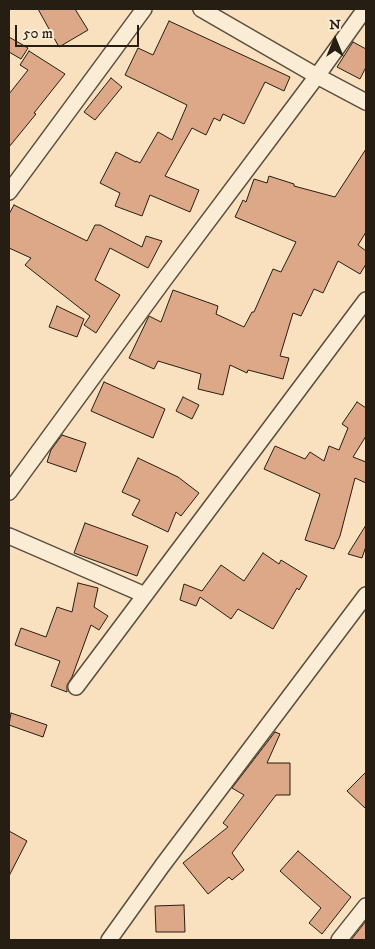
<!DOCTYPE html>
<style>
body{margin:0}
#map{position:relative;width:375px;height:949px;overflow:hidden;background:#f9e1bf;font-family:"IM FELL DW Pica",serif}
canvas{display:block}
.frame{position:absolute;inset:0;border:10px solid #261d13;pointer-events:none}
.north{position:absolute;left:310px;top:15px;width:50px;height:50px;-webkit-text-stroke:4px #fbecd5;paint-order:stroke;rotate:0deg;font-size:14px;font-weight:700;line-height:20px;text-align:center;color:#261d13}
.north::after{content:'';display:block;margin:auto;width:18px;height:22px;background:#261d13;clip-path:polygon(50% 0,100% 100%,50% 72%,0 100%)}
.scale{position:absolute;left:15px;top:25px;width:124px;height:22px;box-sizing:border-box;border:2px solid #261d13;border-top:0;padding-left:6px;font-size:15px;line-height:18px;white-space:nowrap;color:#261d13;-webkit-text-stroke:4px #fbecd5;paint-order:stroke}
</style>
<div id="map">
<canvas width="375" height="949"></canvas>
<div class="frame"></div>
<div class="north">N</div>
<div class="scale">50 m</div>
</div>
<script>
const g = document.querySelector('canvas').getContext('2d');
g.lineJoin = 'round';
function fill(path, color) { g.fillStyle = color; g.fill(path, 'evenodd'); }
const poly = rows => new Path2D(rows.map(r => 'M' + r).join(''));
function strokePath(path, color, width, dash) { g.strokeStyle = color; g.lineWidth = width; g.lineCap = dash ? 'butt' : 'round'; g.setLineDash(dash || []); g.stroke(path); }
const building = poly([
 [38,9,75,9,88,30,59,47,38,9],
 [169,21,290,77,284,91,265,82,244,124,223,114,220,121,214,118,206,135,192,128,165,176,199,190,190,212,150,195,142,216,115,206,120,193,100,183,116,152,136,162,136,161,140,163,158,132,172,140,187,105,125,75,138,48,153,55,169,21],
 [9,37,28,48,21,59,9,52,9,37],
 [353,42,366,49,366,67,360,79,337,67,353,42],
 [29,51,65,74,34,113,36,114,9,147,9,94,28,70,20,65,29,51],
 [111,78,122,87,95,120,84,112,111,78],
 [366,149,366,232,358,245,366,251,366,264,360,274,338,261,323,293,314,289,301,316,293,313,280,356,289,358,283,379,248,370,247,373,230,365,223,395,198,389,201,374,158,361,154,369,129,358,149,316,161,322,173,290,218,306,216,314,244,327,252,312,254,312,273,269,281,272,296,242,235,217,243,200,246,202,254,179,267,183,269,176,294,184,294,186,335,197,366,149],
 [14,205,87,241,95,225,100,225,142,247,146,236,162,241,148,268,110,248,95,280,120,295,96,333,84,325,90,316,25,265,31,258,9,248,9,214,14,205],
 [57,306,84,319,77,337,49,327,57,306],
 [104,382,165,409,153,438,91,411,104,382],
 [183,397,199,405,192,419,176,411,183,397],
 [357,402,366,408,366,436,353,457,366,462,366,483,355,478,340,536,334,549,305,540,320,494,264,469,275,446,305,459,310,452,324,461,329,446,339,450,348,428,342,424,357,402],
 [62,435,86,443,76,472,47,462,51,450,62,435],
 [138,458,178,477,199,493,181,516,176,512,168,532,132,515,140,500,122,492,138,458],
 [85,523,148,546,137,576,74,553,85,523],
 [366,525,366,546,362,558,348,554,366,525],
 [263,553,279,564,281,560,307,576,299,590,297,588,273,629,238,609,231,619,200,597,196,606,180,600,184,584,202,591,221,565,244,581,263,553],
 [78,583,98,588,94,607,108,616,99,630,91,625,72,677,67,685,67,692,51,686,60,661,15,645,21,628,46,637,57,607,72,612,78,583],
 [11,713,47,725,43,737,9,725,11,713],
 [275,732,280,734,267,763,290,763,290,795,276,795,232,853,244,870,232,880,229,877,208,894,183,863,228,827,223,823,244,795,232,788,275,732],
 [366,772,366,809,347,791,366,772],
 [9,831,27,841,9,876,9,831],
 [298,851,351,897,322,934,309,923,321,908,280,871,298,851],
 [184,905,185,932,156,932,155,906,184,905],
 [366,921,366,940,351,940,366,921]
]);
const street = poly([
 [201,9,317,76,366,102],
 [9,192,144,9],
 [9,492,164,280,317,76,365,9],
 [9,536,145,595],
 [76,687,366,300],
 [109,940,162,866,366,595],
 [339,940,366,906]
]);
fill(building, '#dda887');
strokePath(building, '#261d13', 1);
strokePath(street, '#5b4e3e', 18);
strokePath(street, '#fbecd5', 15);
</script>
